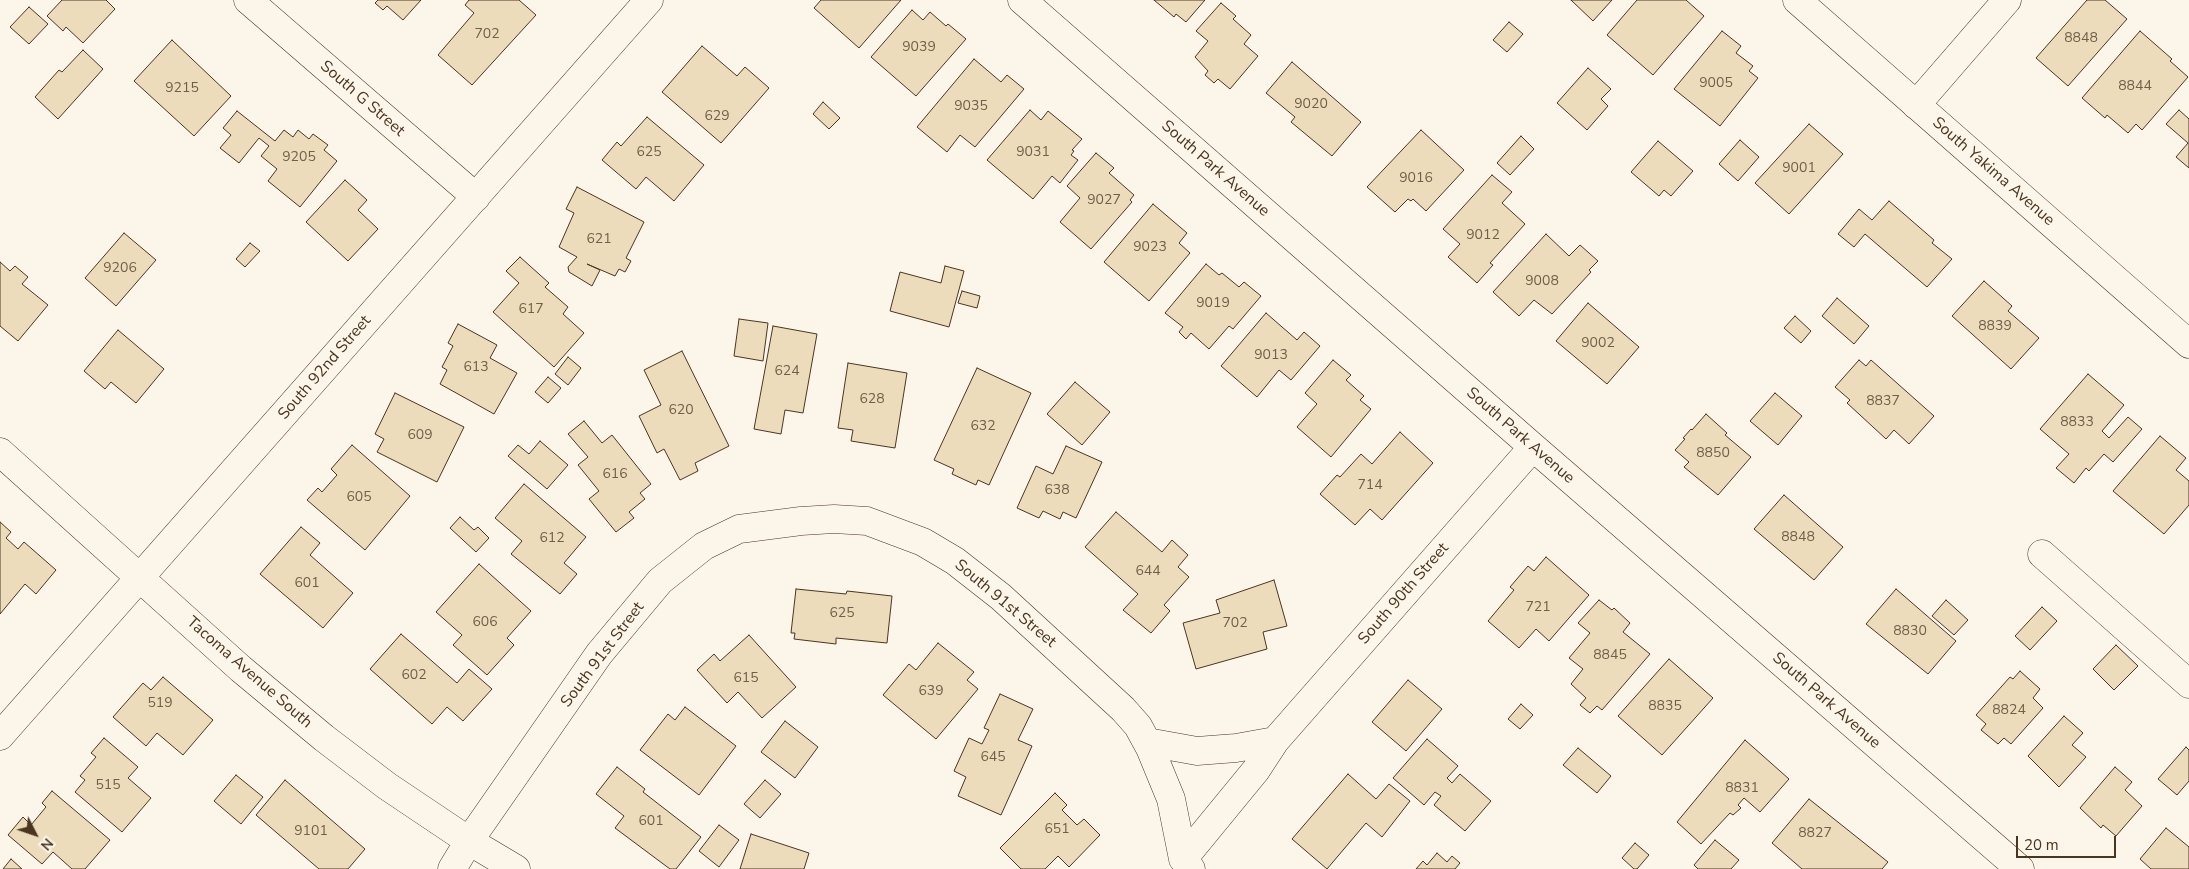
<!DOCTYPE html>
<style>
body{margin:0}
#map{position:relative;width:2189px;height:869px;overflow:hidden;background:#fbf6e9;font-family:"Nunito Sans",sans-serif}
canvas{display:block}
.north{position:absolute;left:10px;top:809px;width:50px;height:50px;-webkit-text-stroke:4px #fbf6e9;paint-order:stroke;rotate:131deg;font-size:14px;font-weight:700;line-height:20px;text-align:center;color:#4a3520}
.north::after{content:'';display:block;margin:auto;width:18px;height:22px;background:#4a3520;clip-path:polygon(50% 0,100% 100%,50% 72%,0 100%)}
.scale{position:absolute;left:2016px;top:836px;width:100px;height:22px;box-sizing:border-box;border:2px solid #4a3520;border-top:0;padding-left:6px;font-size:15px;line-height:18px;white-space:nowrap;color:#4a3520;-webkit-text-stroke:4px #fbf6e9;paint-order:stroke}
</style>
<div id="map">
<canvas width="2189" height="869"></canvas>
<div class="north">N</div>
<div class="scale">20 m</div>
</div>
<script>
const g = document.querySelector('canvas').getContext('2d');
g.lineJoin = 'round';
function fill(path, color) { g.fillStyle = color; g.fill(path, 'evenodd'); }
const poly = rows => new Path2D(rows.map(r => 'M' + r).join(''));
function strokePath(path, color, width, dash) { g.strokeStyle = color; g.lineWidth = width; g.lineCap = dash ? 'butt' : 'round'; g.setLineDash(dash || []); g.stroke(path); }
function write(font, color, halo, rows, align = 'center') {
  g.font = font + ' "Nunito Sans",sans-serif'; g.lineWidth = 4; g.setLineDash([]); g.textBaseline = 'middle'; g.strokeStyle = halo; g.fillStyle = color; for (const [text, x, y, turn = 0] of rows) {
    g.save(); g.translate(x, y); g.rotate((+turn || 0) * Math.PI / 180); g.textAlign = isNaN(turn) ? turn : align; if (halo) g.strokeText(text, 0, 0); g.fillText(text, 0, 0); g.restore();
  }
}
const building = poly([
 [62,0,106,0,115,9,83,43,66,27,63,31,47,16,62,0],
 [378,0,421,0,403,20,387,6,383,10,375,3,378,0],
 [469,0,519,0,536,15,472,85,438,55,474,13,465,5,469,0],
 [821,0,901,0,859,48,814,8,821,0],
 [1154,0,1205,0,1186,22,1176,14,1174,17,1154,0],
 [1571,0,1612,0,1593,21,1571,0],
 [1637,0,1686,0,1704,16,1653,75,1607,35,1637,0],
 [2087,0,2105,0,2127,19,2068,86,2036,58,2087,0],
 [1221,3,1236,16,1233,19,1251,35,1244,44,1258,56,1230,89,1218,79,1214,83,1205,75,1208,71,1195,57,1208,41,1196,31,1221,3],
 [29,7,48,24,29,44,10,27,29,7],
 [912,10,923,20,930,12,946,26,948,24,966,39,916,96,871,57,912,10],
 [1509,22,1523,34,1507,52,1493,40,1509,22],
 [1722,31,1741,46,1736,53,1753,66,1749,71,1758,78,1720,126,1674,89,1722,31],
 [2140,31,2172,59,2170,61,2188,77,2142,130,2136,124,2128,133,2107,115,2105,118,2082,98,2140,31],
 [172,40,231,96,194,136,134,81,172,40],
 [702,46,737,76,745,67,769,88,721,143,662,92,702,46],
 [83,50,103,69,58,119,35,97,59,70,62,72,83,50],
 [974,59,1001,82,1007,75,1024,89,975,147,960,135,947,152,917,127,974,59],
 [1292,62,1361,122,1332,156,1291,122,1295,117,1266,93,1292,62],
 [1588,68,1611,89,1601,99,1608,106,1587,130,1557,103,1588,68],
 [823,102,840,118,829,129,813,114,823,102],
 [1030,110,1041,120,1048,111,1082,139,1072,150,1074,151,1071,155,1078,160,1060,183,1052,176,1033,199,987,160,1030,110],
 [2179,110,2189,119,2189,168,2176,157,2188,143,2166,124,2179,110],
 [237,111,275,141,284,130,293,137,298,130,309,139,313,134,328,145,324,150,337,161,300,207,268,181,277,169,261,156,269,146,259,138,239,163,220,148,231,135,223,128,237,111],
 [647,117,704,165,674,201,646,177,636,189,602,160,617,142,621,146,647,117],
 [1809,124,1843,154,1789,214,1755,183,1809,124],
 [1421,130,1464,170,1426,211,1413,199,1411,201,1408,199,1395,212,1367,187,1421,130],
 [1521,136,1534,149,1510,175,1497,163,1521,136],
 [1740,140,1759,157,1738,181,1719,164,1740,140],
 [1658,141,1693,171,1671,196,1664,190,1659,196,1631,172,1658,141],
 [1096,153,1114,168,1109,173,1134,195,1130,200,1132,202,1091,249,1060,222,1080,198,1067,186,1096,153],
 [1492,175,1512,192,1502,203,1525,224,1490,263,1493,265,1477,283,1448,257,1460,244,1443,229,1492,175],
 [345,180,367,200,358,210,378,229,348,261,306,222,345,180],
 [577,187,644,222,626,258,631,261,625,272,619,269,615,276,587,264,600,270,592,286,569,272,568,267,577,257,559,247,574,213,566,209,577,187],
 [1889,201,1934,240,1932,243,1952,259,1927,287,1865,234,1854,247,1838,234,1859,209,1872,220,1889,201],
 [1153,204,1187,233,1179,243,1190,253,1149,301,1104,262,1153,204],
 [124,233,156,260,116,306,85,278,124,233],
 [1546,234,1569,256,1580,245,1598,261,1589,270,1591,272,1552,314,1534,300,1519,316,1493,292,1546,234],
 [250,243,260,251,245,267,236,259,250,243],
 [520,257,549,283,545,287,568,307,563,314,584,333,554,367,493,312,519,283,506,271,520,257],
 [0,262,10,271,15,266,28,277,22,284,48,305,18,341,0,326,0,262],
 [1206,264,1219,275,1222,273,1239,287,1244,282,1261,296,1233,329,1229,326,1209,349,1191,333,1186,339,1179,332,1183,327,1165,313,1206,264],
 [945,266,964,271,949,327,890,311,900,272,941,283,945,266],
 [1984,281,2012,306,2008,311,2039,338,2011,369,1952,316,1984,281],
 [962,291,980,296,977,308,958,303,962,291],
 [1837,298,1869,326,1854,344,1822,316,1837,298],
 [1588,303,1639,347,1607,384,1556,341,1588,303],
 [1266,313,1297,340,1304,332,1320,346,1291,380,1279,370,1257,397,1221,366,1266,313],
 [1795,316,1811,331,1801,343,1784,328,1795,316],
 [739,319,768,323,763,361,734,356,739,319],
 [458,324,497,345,490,358,517,373,494,414,440,384,447,370,442,367,453,346,448,343,458,324],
 [773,326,817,334,803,413,785,410,781,434,754,429,773,326],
 [118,330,164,369,136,403,111,382,105,389,84,371,118,330],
 [682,351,729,446,695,463,698,471,680,480,664,449,657,453,639,416,661,405,644,370,682,351],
 [568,357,581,368,568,385,555,374,568,357],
 [1333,360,1351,375,1346,380,1364,396,1360,400,1371,409,1331,457,1297,427,1317,404,1305,393,1333,360],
 [1859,360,1866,366,1871,360,1934,416,1909,444,1894,430,1886,439,1847,403,1850,400,1835,387,1859,360],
 [848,363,907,373,895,448,851,441,853,430,838,428,848,363],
 [977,368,1031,393,989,485,978,480,976,485,952,474,954,469,934,460,977,368],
 [2088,374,2124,405,2102,431,2109,438,2128,417,2142,429,2113,462,2104,454,2089,471,2086,468,2074,483,2056,468,2069,454,2040,429,2088,374],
 [548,377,561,388,548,403,535,392,548,377],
 [1075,382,1110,412,1082,445,1047,414,1075,382],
 [395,393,464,427,437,482,377,452,384,439,375,434,395,393],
 [1775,393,1802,416,1778,445,1750,421,1775,393],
 [1706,414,1727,433,1725,435,1751,457,1718,495,1684,467,1689,462,1675,450,1685,439,1683,438,1691,429,1692,430,1706,414],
 [584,421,602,443,612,435,651,484,640,493,645,499,629,512,634,518,616,532,589,499,599,491,578,465,588,457,568,434,584,421],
 [1400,432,1433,463,1382,520,1370,509,1355,525,1320,494,1337,475,1340,477,1361,454,1372,464,1400,432],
 [2160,436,2186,458,2176,470,2189,481,2189,505,2164,534,2113,491,2160,436],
 [540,441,568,465,547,489,508,456,518,445,529,454,540,441],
 [352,445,410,496,365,550,307,500,318,488,322,492,337,475,331,469,352,445],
 [1066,446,1102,462,1076,518,1063,512,1060,519,1043,511,1039,518,1017,508,1036,466,1053,474,1066,446],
 [524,484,586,537,564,563,577,574,560,594,511,554,522,541,495,518,524,484],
 [1784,495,1843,547,1814,580,1754,529,1784,495],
 [1116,512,1162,552,1172,540,1188,555,1178,567,1189,577,1164,605,1170,611,1151,633,1123,610,1138,594,1085,547,1116,512],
 [460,517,474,530,478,527,489,538,476,552,450,528,460,517],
 [0,522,11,532,6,538,18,549,24,542,56,570,36,594,25,584,0,614,0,522],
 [301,527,320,543,310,555,353,593,323,628,260,574,301,527],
 [1546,557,1589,595,1549,641,1536,629,1519,648,1488,621,1514,590,1510,587,1528,566,1534,571,1546,557],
 [479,564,531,611,507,638,514,645,487,675,453,645,462,635,436,612,479,564],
 [1274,580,1287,626,1263,632,1267,649,1196,669,1183,623,1220,613,1216,600,1274,580],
 [796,589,846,594,847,591,892,596,887,643,836,638,836,644,794,639,795,633,791,633,796,589],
 [1896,589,1956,641,1928,674,1866,624,1896,589],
 [1599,600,1612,610,1614,608,1630,623,1623,632,1650,654,1602,710,1597,706,1590,713,1580,705,1586,698,1571,684,1583,669,1569,658,1590,633,1578,623,1599,600],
 [1946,600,1968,620,1954,635,1932,616,1946,600],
 [2042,607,2057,621,2030,650,2015,636,2042,607],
 [401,634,457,683,469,669,492,689,463,721,447,707,432,724,370,669,401,634],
 [749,635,796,687,762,718,738,692,727,703,697,670,714,654,720,661,749,635],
 [938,643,974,672,967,680,978,689,936,739,883,695,909,664,916,670,938,643],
 [2116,645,2138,666,2114,690,2093,669,2116,645],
 [1669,659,1713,698,1662,755,1618,716,1669,659],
 [2020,671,2040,689,2033,698,2043,708,2011,744,2004,738,1998,744,1981,730,1986,724,1976,715,2010,677,2013,679,2020,671],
 [163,677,213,720,183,755,157,733,146,746,113,717,143,683,151,690,163,677],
 [1408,680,1442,709,1406,751,1372,722,1408,680],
 [1000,694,1033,709,1018,740,1032,746,1001,815,958,796,966,777,954,771,969,738,982,744,989,730,984,728,1000,694],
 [1521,704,1533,715,1520,729,1508,719,1521,704],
 [685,707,736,746,699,795,640,750,668,714,675,720,685,707],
 [2064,716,2083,733,2072,745,2086,757,2059,787,2028,756,2064,716],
 [785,721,818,747,795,778,761,752,785,721],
 [104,738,138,767,128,778,151,798,122,832,75,792,85,780,80,776,96,757,91,753,104,738],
 [1427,739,1458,766,1447,778,1452,783,1460,774,1491,801,1465,831,1434,805,1441,796,1435,792,1424,805,1393,778,1427,739],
 [1745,740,1789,779,1760,812,1744,798,1738,805,1741,808,1733,815,1730,813,1701,844,1677,822,1745,740],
 [2186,747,2189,750,2189,781,2177,795,2158,779,2186,747],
 [1578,748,1611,776,1597,793,1563,765,1578,748],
 [617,767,645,789,643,792,701,837,676,869,670,869,615,828,624,816,596,794,617,767],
 [2115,767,2132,782,2125,790,2142,806,2116,836,2103,825,2101,828,2080,808,2115,767],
 [1348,774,1376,799,1389,784,1410,801,1382,837,1366,823,1327,869,1292,839,1348,774],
 [236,775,263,797,241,824,214,801,236,775],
 [285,780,365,849,348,869,319,869,256,815,285,780],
 [765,780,781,794,760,818,744,804,765,780],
 [52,791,110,840,85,869,72,869,53,852,42,864,8,835,23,817,31,825,46,807,42,803,52,791],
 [1055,793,1067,805,1062,810,1077,825,1084,819,1100,835,1069,867,1058,856,1045,869,1021,869,1000,848,1055,793],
 [1809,799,1888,862,1882,869,1802,869,1772,843,1809,799],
 [719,825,739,840,719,867,699,851,719,825],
 [2166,828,2189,847,2189,869,2151,869,2140,859,2166,828],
 [751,834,809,853,804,869,740,869,751,834],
 [1715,840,1739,860,1731,869,1698,869,1694,865,1715,840],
 [1635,843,1649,855,1637,869,1634,869,1622,858,1635,843],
 [1437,853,1447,862,1452,856,1460,863,1455,869,1416,869,1423,861,1427,865,1437,853],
 [11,859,22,869,3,869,11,859]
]);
const minor = poly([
 [248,0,476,197],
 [1022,0,1533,447,2020,869],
 [1916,105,2007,0],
 [0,452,241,669,324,738,387,786,469,841,516,869],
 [2042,554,2189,684],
 [0,736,649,0],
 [1147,742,1197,751,1236,748,1275,741],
 [1183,859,1256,770,1275,741,1533,447],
 [452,869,469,841,599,654,660,581,704,546,739,529,801,521,834,519,867,521,923,542,955,561,1001,597,1123,709,1138,726,1150,748,1171,799,1183,859,1191,869]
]);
const major = poly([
 [1797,0,2189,344]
]);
const numberNames = [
 ["702",487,35],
 ["8848",2081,39],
 ["9039",919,48],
 ["9005",1716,84],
 ["8844",2135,87],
 ["9215",182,89],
 ["9020",1311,105],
 ["9035",971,107],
 ["629",717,117],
 ["625",649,153],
 ["9031",1033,153],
 ["9205",299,158],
 ["9001",1799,169],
 ["9016",1416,179],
 ["9027",1104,201],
 ["9012",1483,236],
 ["621",599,240],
 ["9023",1150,248],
 ["9206",120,269],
 ["9008",1542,282],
 ["9019",1213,304],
 ["617",531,310],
 ["8839",1995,327],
 ["9002",1598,344],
 ["9013",1271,356],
 ["613",476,368],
 ["624",787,372],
 ["628",872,400],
 ["8837",1883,402],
 ["620",681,411],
 ["8833",2077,423],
 ["632",983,427],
 ["609",420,436],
 ["8850",1713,454],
 ["616",615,475],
 ["714",1370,486],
 ["638",1057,491],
 ["605",359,498],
 ["8848",1798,538],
 ["612",552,539],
 ["644",1148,572],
 ["601",307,584],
 ["721",1538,608],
 ["625",842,614],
 ["606",485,623],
 ["702",1235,624],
 ["8830",1910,632],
 ["8845",1610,656],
 ["602",414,676],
 ["615",746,679],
 ["639",931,692],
 ["519",160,704],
 ["8835",1665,707],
 ["8824",2009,711],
 ["645",993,758],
 ["515",108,786],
 ["8831",1742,789],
 ["601",651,822],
 ["651",1057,830],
 ["9101",311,832],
 ["8827",1815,834]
];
const streetNames = [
 ["South G Street",362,99,41],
 ["South Park Avenue",1215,169,41],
 ["South Yakima Avenue",1993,172,41],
 ["South 92nd Street",325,368,-49],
 ["South Park Avenue",1520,436,41],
 ["South 90th Street",1404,594,-49],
 ["South 91st Street",1005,604,40],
 ["South 91st Street",603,655,-53],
 ["Tacoma Avenue South",249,673,41],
 ["South Park Avenue",1826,701,41]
];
fill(building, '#ecdcbc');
strokePath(building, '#4a3520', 1);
strokePath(minor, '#4a3520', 29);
strokePath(major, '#4a3520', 29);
strokePath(minor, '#fbf6e9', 28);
strokePath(major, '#fbf6e9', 28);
write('14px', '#725f47', null, numberNames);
write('16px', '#4a3520', '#fbf6e9', streetNames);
</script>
